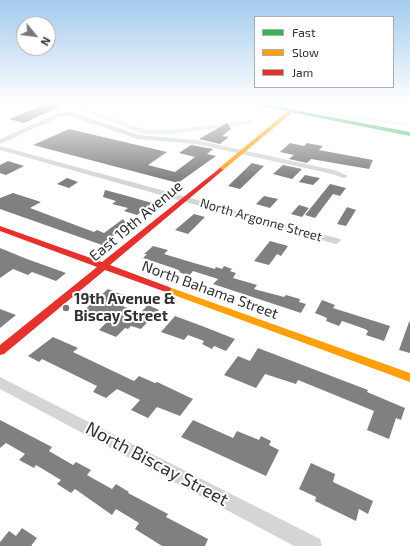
<!DOCTYPE html>
<style>
body{margin:0}
#map{position:relative;width:410px;height:546px;overflow:hidden;background:#fff;font-family:"Exo 2",sans-serif}
canvas{display:block}
.legend{position:absolute;left:254px;top:16px;width:140px;height:72px;box-sizing:border-box;background:#fff;border:1px solid #adadad;margin:0;padding:5px 7px;list-style:none;font-size:12px;color:#313131}
.legend li{display:flex;align-items:center;gap:8px;height:20px}
.legend b{width:20px;border:1px solid #adadad}
.north{position:absolute;left:16px;top:16px;width:40px;height:40px;box-sizing:border-box;background:#fff;border:1px solid #adadad;border-radius:50%;rotate:119deg;font-size:11px;font-weight:700;line-height:16px;text-align:center;color:#313131}
.north::after{content:'';display:block;margin:auto;width:14px;height:18px;background:#797979;clip-path:polygon(50% 0,100% 100%,50% 72%,0 100%)}
</style>
<div id="map">
<canvas width="410" height="546"></canvas>
<ul class="legend">
<li><b style="height:5px;background:#30b455"></b>Fast</li>
<li><b style="height:5px;background:#ff9f0a"></b>Slow</li>
<li><b style="height:5px;background:#e5322d"></b>Jam</li>
</ul>
<div class="north">N</div>
</div>
<script>
const g = document.querySelector('canvas').getContext('2d');
g.lineJoin = 'round';
const poly = rows => new Path2D(rows.map(r => 'M' + r).join(''));
function strokePath(path, color, width, dash) { g.strokeStyle = color; g.lineWidth = width; g.lineCap = dash ? 'butt' : 'round'; g.setLineDash(dash || []); g.stroke(path); }
function fill(path, color) { g.fillStyle = color; g.fill(path, 'evenodd'); }
function write(font, color, halo, rows, align = 'center') {
  g.font = font + ' "Exo 2",sans-serif'; g.lineWidth = 4; g.setLineDash([]); g.textBaseline = 'middle'; g.strokeStyle = halo; g.fillStyle = color; for (const [text, x, y, turn = 0] of rows) {
    g.save(); g.translate(x, y); g.rotate((+turn || 0) * Math.PI / 180); g.textAlign = isNaN(turn) ? turn : align; if (halo) g.strokeText(text, 0, 0); g.fillText(text, 0, 0); g.restore();
  }
}
const stream = poly([
 [323,113,410,125]
]);
const canal = poly([
 [63,104,73,104,145,130,171,130,251,120,255,122,251,124,171,134,144,134,63,104]
]);
const building = poly([
 [45,104,58,104,59,107,24,123,9,119],
 [227,123,231,129,222,136,229,137,220,144,199,139],
 [69,129,167,152,148,165,175,172,195,157,179,153,191,145,213,149,207,154,216,156,178,183,33,145],
 [290,143,304,146,307,143,323,146,319,150,373,160,369,169,311,159,307,163,289,159,294,155,280,152],
 [8,161,24,166,6,175,0,173,0,165],
 [252,163,264,166,240,189,228,186],
 [283,165,302,169,292,179,273,174],
 [305,175,320,178,313,185,299,182],
 [67,178,78,182,69,188,57,184],
 [330,184,346,188,340,196,333,194,315,218,305,215],
 [105,190,124,195,152,203,137,215,124,211,128,208,112,204,116,201,103,197],
 [13,193,41,202,30,208,94,232,97,230,104,233,123,219,127,225,102,245,0,209,0,198],
 [264,196,278,199,270,208,256,204],
 [299,205,309,208,302,217,291,214],
 [347,207,356,210,346,226,337,224],
 [194,214,205,217,188,234,175,230],
 [270,241,288,246,281,256,277,254,269,265,254,261],
 [153,246,168,250,164,254,194,263,215,269,216,267,222,269,224,266,232,269,230,271,236,273,233,278,257,285,254,289,284,297,286,295,300,299,299,302,306,304,301,313,213,284,218,279,193,271,189,276,179,272,180,271,176,269,143,258,147,254,144,254],
 [0,248,27,259,66,273,56,281,32,272,28,275,13,269,0,278],
 [108,289,128,297,120,305,140,313,148,305,159,310,141,329,131,326,128,329,125,328,116,337,99,330,107,322,82,312],
 [322,300,335,305,333,308,390,326,384,341,366,335,368,331,365,329,342,321,339,326,326,321,327,318,315,313],
 [0,309,16,315,0,328],
 [175,316,202,326,235,339,226,351,214,346,212,349,202,344,204,341,188,335,184,340,161,332],
 [409,322,410,322,410,353,399,350],
 [53,337,78,348,73,352,134,381,139,376,155,383,157,382,193,399,180,416,157,407,148,418,131,410,140,400,117,389,106,398,93,392,97,386,42,359,39,362,28,356],
 [258,348,368,390,367,392,405,408,401,420,396,418,389,439,367,430,374,411,298,380,296,384,265,374,256,388,224,375,238,356,250,361],
 [0,420,52,447,49,451,73,465,76,462,91,470,87,475,112,489,116,484,129,492,128,493,168,514,166,517,208,539,205,546,162,546,135,529,139,523,116,509,112,515,75,489,71,493,57,484,61,480,36,465,34,468,19,460,25,454,6,443,0,448],
 [193,420,233,438,237,431,259,440,261,436,271,441,269,445,279,450,266,476,181,437],
 [311,463,335,474,333,482,373,501,368,514,359,509,356,521,315,501,316,497,299,489],
 [22,528,37,538,31,546,0,546,0,542,9,531,16,536]
]);
const street = poly([
 [71,112,139,135,196,140,334,170,348,176,344,178,332,174,196,144,138,139,70,116,62,116,0,144,0,139,59,113,71,112],
 [0,146,340,239,341,241,336,244,332,243,0,150,0,146],
 [0,377,320,539,322,546,294,546,0,389,0,377]
]);
const fast = poly([
 [250,104,262,104,410,132,410,136,250,104]
]);
const slow = poly([
 [288,111,293,112,222,171,218,171,218,169,288,111],
 [166,286,410,373,410,382,163,291,161,289,163,287,166,286]
]);
const jam = poly([
 [220,168,223,170,222,171,110,265,169,287,171,289,169,291,163,291,105,270,4,354,0,355,0,345,97,267,0,231,0,226,102,262,220,168]
]);
const markers = [
 [66,308,4,"#797979"]
];
const farStreetnames = [
 ["North Argonne Street",261,220,16]
];
const streetNames = [
 ["East 19th Avenue",136,221,-40],
 ["North Bahama Street",210,290,20]
];
const poiNames = [
 ["19th Avenue &",74,299],
 ["Biscay Street",74,316]
];
const nearStreetnames = [
 ["North Biscay Street",157,464,28]
];
strokePath(stream, '#dbedf3', 2);
fill(canal, '#dbedf3');
fill(building, '#808080');
fill(street, '#d5d5d5');
fill(fast, '#30b455');
fill(slow, '#ff9f0a');
fill(jam, '#e5322d');
const sky = g.createLinearGradient(0, 0, 0, 181);
sky.addColorStop(0, '#a3cbec');
sky.addColorStop(0.57, '#fff');
sky.addColorStop(1, '#ffffff00');
g.fillStyle = sky;
g.fillRect(0, 0, 410, 181);
for (const [x, y, r, color] of markers) { const dot = new Path2D(); dot.arc(x, y, r, 0, 2 * Math.PI); g.fillStyle = color; g.fill(dot); strokePath(dot, '#fff', 1.5); }
write('13px', '#313131', '#fff', farStreetnames);
write('15px', '#313131', '#fff', streetNames);
write('bold 15px', '#313131', '#fff', poiNames, 'left');
write('18px', '#313131', '#fff', nearStreetnames);
</script>
